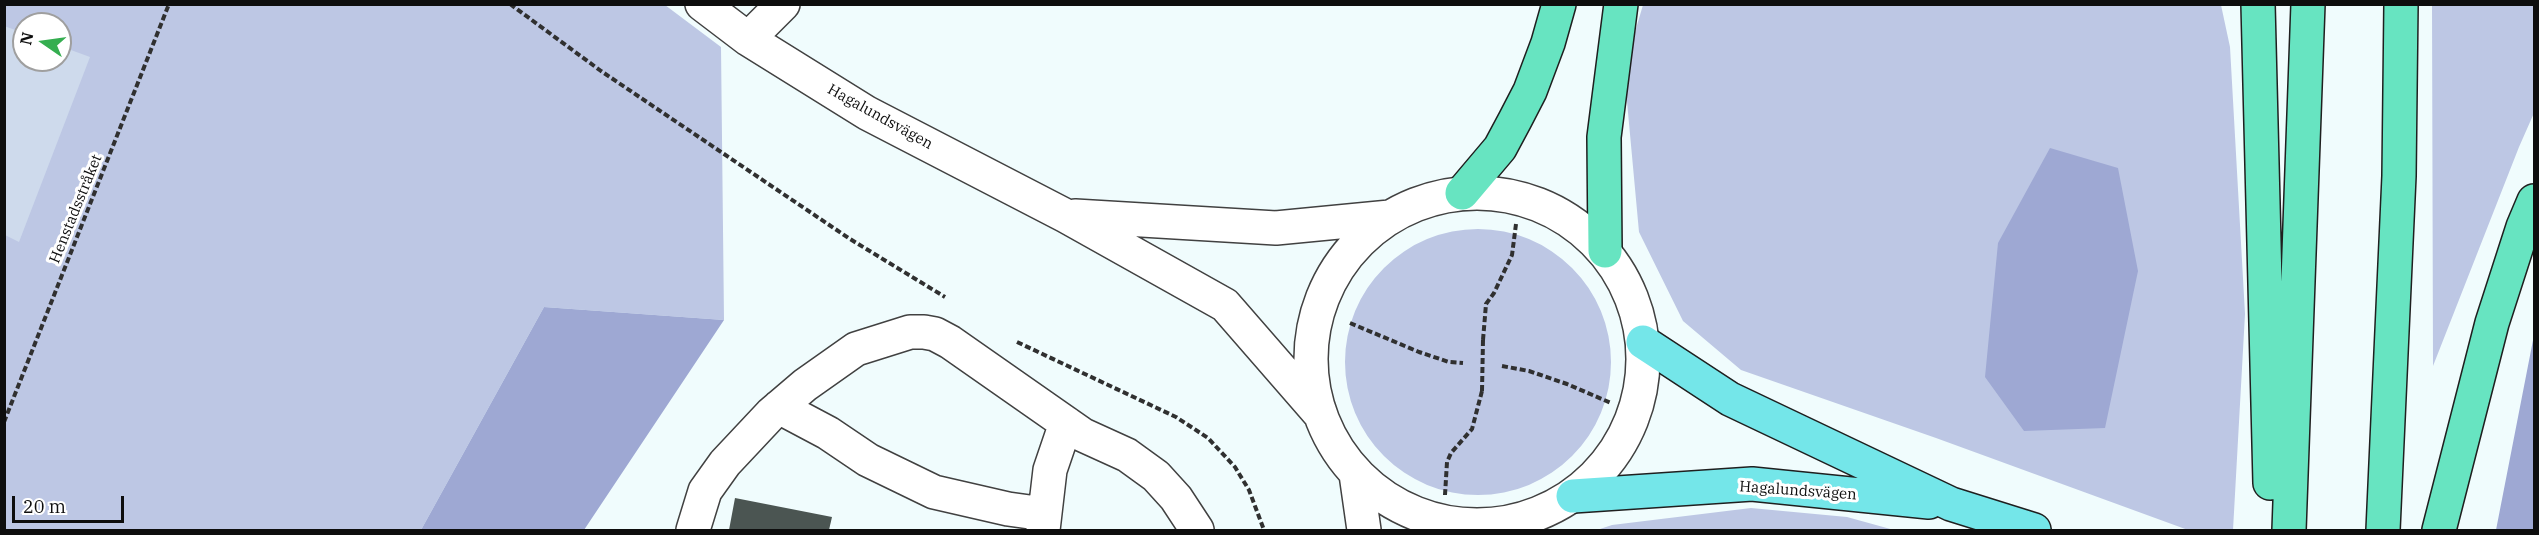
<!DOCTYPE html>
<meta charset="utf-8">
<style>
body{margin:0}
#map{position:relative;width:2539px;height:535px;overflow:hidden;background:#f0fcfd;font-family:"IBM Plex Serif",serif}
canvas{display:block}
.frame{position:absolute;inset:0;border:6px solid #0e0e0e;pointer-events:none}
.north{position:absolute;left:12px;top:12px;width:60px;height:60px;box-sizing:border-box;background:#fff;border:2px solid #9f9f9f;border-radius:50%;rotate:283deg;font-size:16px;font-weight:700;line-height:24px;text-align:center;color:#0e0e0e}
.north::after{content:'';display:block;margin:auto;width:21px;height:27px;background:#35ae50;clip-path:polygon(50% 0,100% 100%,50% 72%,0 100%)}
.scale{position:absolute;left:12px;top:496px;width:112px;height:27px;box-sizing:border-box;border:3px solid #0e0e0e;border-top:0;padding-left:8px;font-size:18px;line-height:21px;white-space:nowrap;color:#0e0e0e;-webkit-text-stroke:4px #fff;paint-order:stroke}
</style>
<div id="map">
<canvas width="2539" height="535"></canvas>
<div class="frame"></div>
<div class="north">N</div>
<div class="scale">20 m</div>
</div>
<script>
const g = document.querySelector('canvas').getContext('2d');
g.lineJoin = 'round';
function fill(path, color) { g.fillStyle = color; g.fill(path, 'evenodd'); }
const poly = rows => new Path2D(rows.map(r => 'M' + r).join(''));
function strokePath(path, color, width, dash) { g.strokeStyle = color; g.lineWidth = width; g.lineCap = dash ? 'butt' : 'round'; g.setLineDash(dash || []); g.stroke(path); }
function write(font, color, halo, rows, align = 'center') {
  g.font = font + ' "IBM Plex Serif",serif'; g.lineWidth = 6; g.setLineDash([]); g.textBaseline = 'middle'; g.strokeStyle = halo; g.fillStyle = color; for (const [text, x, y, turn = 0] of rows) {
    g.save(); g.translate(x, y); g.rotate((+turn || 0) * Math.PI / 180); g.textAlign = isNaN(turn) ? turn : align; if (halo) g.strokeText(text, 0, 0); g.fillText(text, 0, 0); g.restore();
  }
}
const green = poly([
 [4,5,665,5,721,47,724,320,544,307,421,530,5,530],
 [24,24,60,24,60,60,24,60],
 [1643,5,2221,5,2230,47,2245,314,2233,530,2188,530,1936,438,1741,370,1683,321,1639,232,1624,69],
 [2432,5,2534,5,2534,113,2519,147,2433,366],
 '1345 362a133 133 0 1 1 266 0a133 133 0 1 1-266 0Z',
 [1751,508,1847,517,1894,530,1597,530,1612,525]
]);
const forest = poly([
 [2050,148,2118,168,2138,271,2105,428,2024,431,1985,377,1998,243],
 [544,307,724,320,584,530,421,530],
 [2534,335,2534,530,2496,530]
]);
const pitch = poly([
 [4,26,24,33,24,60,60,60,60,46,90,57,19,242,5,235]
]);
const building = poly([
 [735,498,832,517,829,530,729,530]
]);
const path = poly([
 [510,4,601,71,850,239,945,297],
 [1350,323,1419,352,1449,362,1463,363],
 [1483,340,1486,304,1494,293,1512,255,1516,224],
 [1017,342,1176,417,1208,438,1235,467,1249,490,1264,530],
 [1502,366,1529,371,1567,384,1611,403],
 [4,422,169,4],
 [1445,495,1447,462,1451,453,1472,429,1482,391]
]);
const minor = poly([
 [702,4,748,39,867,113,1066,216,1225,305,1319,413],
 [748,39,783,4],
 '1311 359a166 166 0 1 1 332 0a166 166 0 1 1-332 0Z',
 [1075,216,1276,228,1390,217],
 [779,407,828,433,868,460,934,492,1008,509,1044,514],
 [1356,474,1364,530],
 [693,530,705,491,725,463,771,414,805,385,856,349,910,332,924,332,935,334,950,342,1083,435,1127,455,1156,476,1176,498,1197,530],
 [1043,530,1050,470,1066,423]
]);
const major = poly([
 [1643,342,1730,399,1951,504,2034,530],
 [1573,496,1752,484,1929,502]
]);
const highway = poly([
 [2258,4,2270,483],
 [1462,193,1500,148,1515,120,1530,91,1548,43,1559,4],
 [1605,251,1604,137,1621,4],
 [2289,530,2308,4],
 [2383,530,2399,176,2401,4],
 [2439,530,2492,323,2523,227,2534,201]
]);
const pathBridge = poly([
 [1482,391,1483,340]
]);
const streetNames = [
 ["Hagalundsvägen",880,117,29],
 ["Henstadsstråket",76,209,-68],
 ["Hagalundsvägen",1798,491,4]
];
fill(green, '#bdc7e4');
fill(forest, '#9ea8d3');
fill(pitch, '#cedaec');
fill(building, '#4b5552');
strokePath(minor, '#414141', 36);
strokePath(major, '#1f1f1f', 36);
strokePath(highway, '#1f1f1f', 36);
strokePath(path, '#303030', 4, [6, 3]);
strokePath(minor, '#fff', 33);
strokePath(major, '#74e6e9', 33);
strokePath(highway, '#67e4c1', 33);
strokePath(pathBridge, '#303030', 4, [6, 3]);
write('15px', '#0e0e0e', '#fff', streetNames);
</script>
